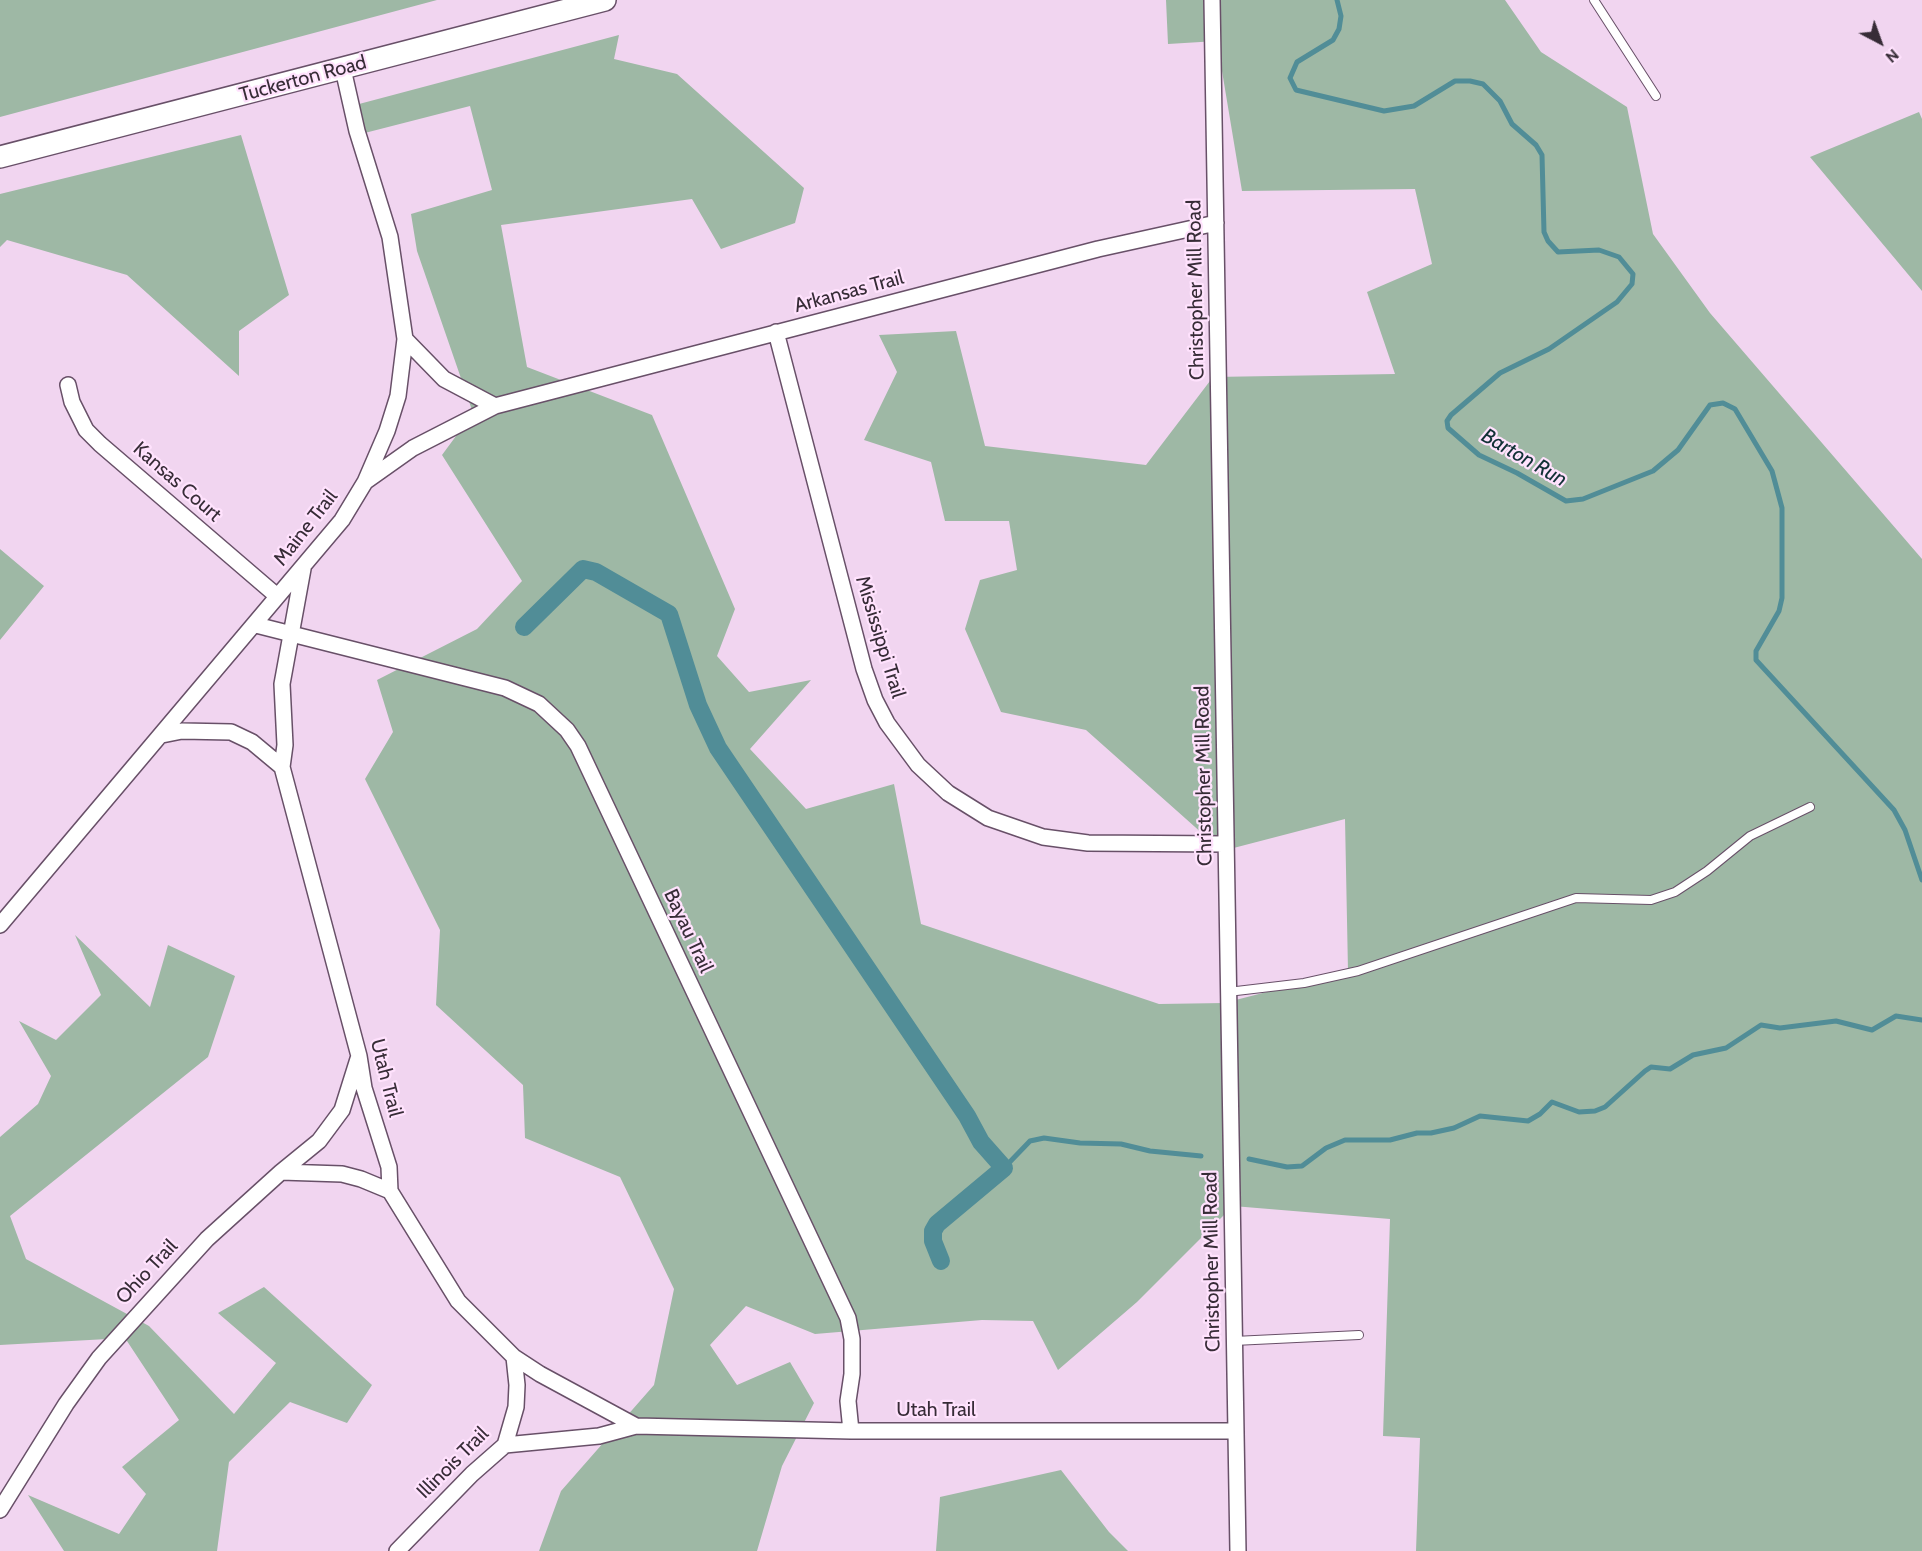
<!DOCTYPE html>
<style>
body{margin:0}
#map{position:relative;width:1922px;height:1551px;overflow:hidden;background:#f1d5f0;font-family:Cabin,sans-serif}
canvas{display:block}
.north{position:absolute;left:1850px;top:12px;width:60px;height:60px;-webkit-text-stroke:4px #ffe2fd;paint-order:stroke;rotate:139deg;font-size:16px;font-weight:700;line-height:24px;text-align:center;color:#372c37}
.north::after{content:'';display:block;margin:auto;width:21px;height:27px;background:#372c37;clip-path:polygon(50% 0,100% 100%,50% 72%,0 100%)}
</style>
<div id="map">
<canvas width="1922" height="1551"></canvas>
<div class="north">N</div>
</div>
<script>
const g = document.querySelector('canvas').getContext('2d');
g.lineJoin = 'round';
function fill(path, color) { g.fillStyle = color; g.fill(path, 'evenodd'); }
const poly = rows => new Path2D(rows.map(r => 'M' + r).join(''));
function strokePath(path, color, width, dash) { g.strokeStyle = color; g.lineWidth = width; g.lineCap = dash ? 'butt' : 'round'; g.setLineDash(dash || []); g.stroke(path); }
function write(font, color, halo, rows, align = 'center') {
  g.font = font + ' Cabin,sans-serif'; g.lineWidth = 4.5; g.setLineDash([]); g.textBaseline = 'middle'; g.strokeStyle = halo; g.fillStyle = color; for (const [text, x, y, turn = 0] of rows) {
    g.save(); g.translate(x, y); g.rotate((+turn || 0) * Math.PI / 180); g.textAlign = isNaN(turn) ? turn : align; if (halo) g.strokeText(text, 0, 0); g.fillText(text, 0, 0); g.restore();
  }
}
const green = poly([
 [0,0,437,0,0,117],
 [1166,0,1505,0,1541,52,1627,107,1653,234,1710,313,1922,559,1922,1551,1416,1551,1420,1438,1383,1436,1390,1219,1233,1206,1137,1302,1058,1370,1033,1321,982,1320,815,1334,746,1306,710,1345,737,1385,790,1362,814,1403,782,1466,757,1551,539,1551,561,1491,654,1385,674,1289,620,1177,525,1138,523,1085,436,1005,440,930,365,779,393,732,377,680,477,629,522,581,442,455,473,413,417,251,411,214,492,190,470,106,353,136,344,108,619,35,614,59,677,74,804,188,795,223,721,249,692,199,501,225,527,367,652,415,735,609,717,656,749,692,811,680,750,749,806,809,894,784,921,924,1159,1004,1224,1003,1348,971,1345,819,1222,851,1086,730,1001,712,965,629,980,580,1017,570,1009,521,945,521,931,462,864,440,897,372,879,335,956,331,985,446,1146,465,1213,377,1395,374,1367,292,1432,264,1415,189,1242,191,1217,41,1168,44],
 [1919,112,1922,119,1922,291,1810,157],
 [241,135,289,295,239,331,239,376,127,275,7,240,0,247,0,194],
 [0,549,44,586,0,640],
 [75,935,150,1007,168,945,235,976,208,1057,10,1216,26,1259,149,1326,234,1414,276,1363,218,1313,264,1287,372,1385,347,1423,290,1402,229,1462,217,1551,64,1551,28,1495,119,1534,146,1494,122,1467,179,1420,125,1338,0,1345,0,1137,38,1104,51,1076,19,1021,56,1040,101,995],
 [1061,1470,1109,1532,1128,1551,936,1551,940,1497]
]);
const stream = poly([
 [1337,0,1341,16,1339,29,1333,40,1297,62,1290,78,1296,90,1384,111,1414,106,1455,81,1470,81,1483,84,1500,101,1512,124,1536,145,1542,155,1544,232,1548,241,1558,252,1599,250,1619,257,1633,274,1632,284,1617,302,1549,349,1500,373,1451,415,1447,421,1448,428,1479,455,1517,473,1566,501,1583,499,1653,471,1678,450,1710,405,1723,403,1735,409,1772,471,1782,508,1782,598,1779,611,1756,651,1756,660,1894,810,1905,830,1922,880],
 [1249,1159,1287,1167,1302,1166,1326,1148,1345,1140,1390,1140,1417,1133,1431,1133,1454,1128,1480,1116,1528,1121,1540,1114,1552,1102,1579,1112,1595,1111,1605,1107,1645,1071,1651,1067,1670,1069,1693,1055,1726,1048,1761,1025,1780,1028,1836,1021,1872,1030,1896,1016,1922,1020],
 [1004,1168,1030,1141,1044,1138,1080,1143,1121,1144,1150,1151,1201,1156]
]);
const canal = poly([
 [524,627,583,569,596,572,669,614,698,705,718,748,967,1116,981,1142,1004,1168,937,1224,933,1231,933,1241,941,1261]
]);
const lane = poly([
 [1594,0,1656,96],
 [1228,992,1304,983,1358,971,1576,898,1651,900,1675,892,1707,871,1750,836,1810,807],
 [1234,1341,1359,1335]
]);
const street = poly([
 [1212,0,1238,1551],
 [776,332,864,669,875,700,887,723,918,765,948,793,988,818,1043,837,1088,843,1226,844],
 [68,385,72,402,86,430,100,444,277,596],
 [495,406,1098,249,1216,223],
 [365,482,413,448,495,406,444,379,405,339],
 [303,569,282,684,285,745,282,767,359,1056,364,1088,389,1167,390,1191,458,1301,514,1357,540,1374,636,1426,851,1431,1236,1431],
 [256,625,505,688,539,704,567,730,578,746,848,1318,852,1339,852,1374,848,1401,851,1431],
 [162,735,182,731,231,732,252,742,282,767],
 [0,925,342,520,365,482,387,431,398,396,405,339,390,237,357,131,343,69],
 [281,1172,319,1141,342,1110,358,1059],
 [505,1445,599,1436,636,1426],
 [0,1510,66,1404,99,1358,207,1239,281,1172,342,1174,361,1179,390,1191],
 [397,1551,472,1474,505,1445,516,1407,517,1385,514,1357]
]);
const secondary = poly([
 [0,157,605,0]
]);
const streetNames = [
 ["Tuckerton Road",303,79,-15],
 ["Christopher Mill Road",1196,290,-91],
 ["Arkansas Trail",849,292,-15],
 ["Kansas Court",177,482,41],
 ["Maine Trail",306,528,-52],
 ["Mississippi Trail",880,637,73],
 ["Christopher Mill Road",1204,776,-91],
 ["Bayau Trail",688,931,65],
 ["Utah Trail",386,1078,76],
 ["Christopher Mill Road",1212,1262,-91],
 ["Ohio Trail",147,1272,-47],
 ["Utah Trail",936,1410],
 ["Illinois Trail",453,1463,-45]
];
const waterNames = [
 ["Barton Run",1524,458,30]
];
fill(green, '#9eb8a5');
strokePath(stream, '#518d97', 5);
strokePath(canal, '#518d97', 18);
strokePath(lane, '#685068', 10);
strokePath(street, '#685068', 18);
strokePath(secondary, '#685068', 24);
strokePath(lane, '#fff', 8);
strokePath(street, '#fff', 15);
strokePath(secondary, '#fff', 21);
write('20px', '#372c37', '#ffe2fd', streetNames);
write('italic 21px', '#113136', '#ffe2fd', waterNames);
</script>
